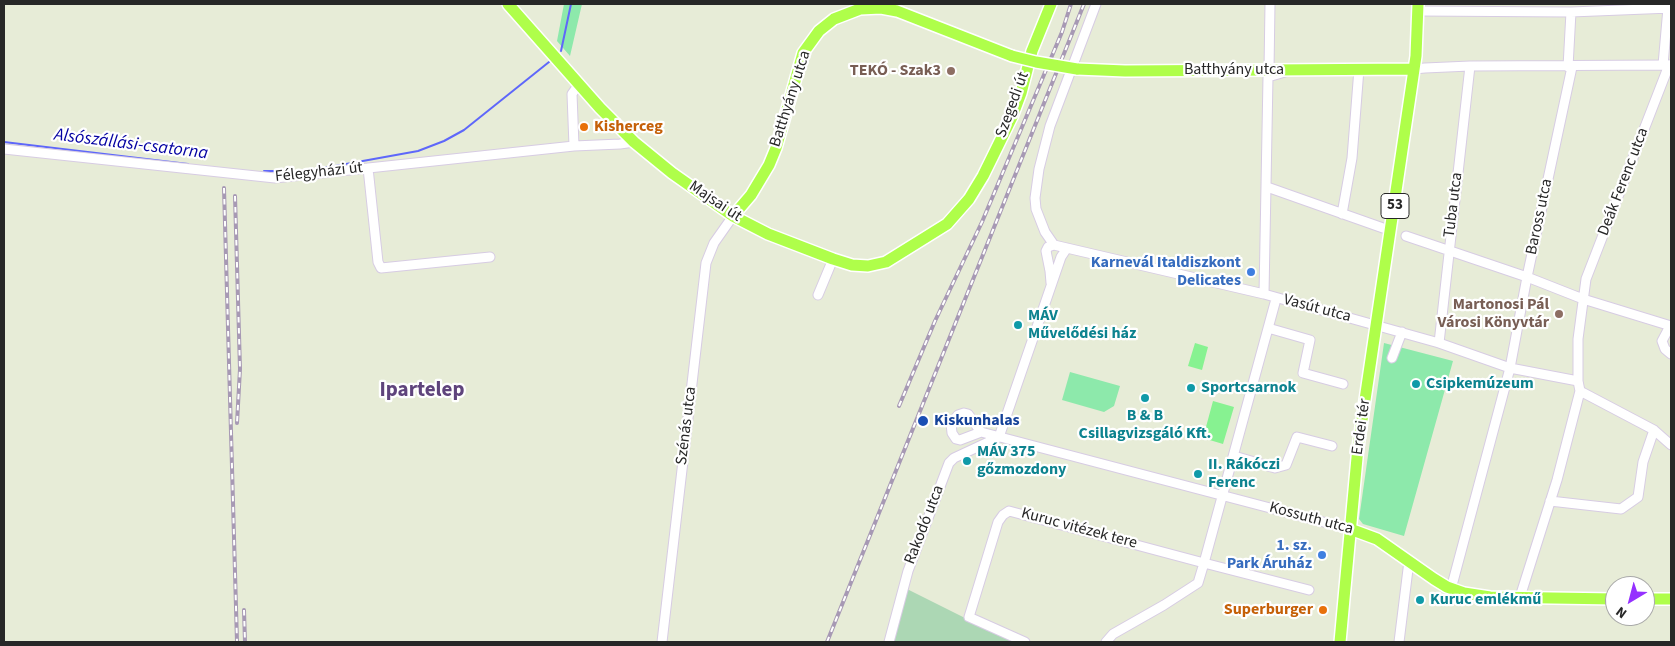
<!DOCTYPE html>
<meta charset="utf-8">
<style>
body{margin:0}
#map{position:relative;width:1675px;height:646px;overflow:hidden;background:#e7ecd7;font-family:"Source Sans 3",sans-serif}
canvas{display:block}
.frame{position:absolute;inset:0;border:5px solid #272727;pointer-events:none}
.north{position:absolute;left:1605px;top:576px;width:50px;height:50px;box-sizing:border-box;background:#fff;border:1px solid #a9a9a9;border-radius:50%;rotate:217deg;font-size:14px;font-weight:700;line-height:20px;text-align:center;color:#272727}
.north::after{content:'';display:block;margin:auto;width:18px;height:22px;background:#9531ff;clip-path:polygon(50% 0,100% 100%,50% 72%,0 100%)}
</style>
<div id="map">
<canvas width="1675" height="646"></canvas>
<div class="frame"></div>
<div class="north">N</div>
</div>
<script>
const g = document.querySelector('canvas').getContext('2d');
g.lineJoin = 'round';
function fill(path, color) { g.fillStyle = color; g.fill(path, 'evenodd'); }
const poly = rows => new Path2D(rows.map(r => 'M' + r).join(''));
function strokePath(path, color, width, dash) { g.strokeStyle = color; g.lineWidth = width; g.lineCap = dash ? 'butt' : 'round'; g.setLineDash(dash || []); g.stroke(path); }
function write(font, color, halo, rows, align = 'center') {
  g.font = font + ' "Source Sans 3",sans-serif'; g.lineWidth = 4.5; g.setLineDash([]); g.textBaseline = 'middle'; g.strokeStyle = halo; g.fillStyle = color; for (const [text, x, y, turn = 0] of rows) {
    g.save(); g.translate(x, y); g.rotate((+turn || 0) * Math.PI / 180); g.textAlign = isNaN(turn) ? turn : align; if (halo) g.strokeText(text, 0, 0); g.fillText(text, 0, 0); g.restore();
  }
}
const green = poly([
 [564,4,582,4,570,56,557,41],
 [1384,343,1453,361,1404,536,1363,524,1359,519],
 [1070,372,1120,386,1114,406,1104,412,1062,400]
]);
const cemetery = poly([
 [907,589,967,619,1016,642,894,642]
]);
const pitch = poly([
 [1195,343,1208,347,1202,370,1188,366],
 [1213,401,1234,407,1223,444,1203,438]
]);
const stream = poly([
 [561,51,571,4],
 [4,142,188,164],
 [324,168,418,151,444,141,464,130,549,62],
 [264,171,299,171]
]);
const minor = poly([
 [1418,11,1571,12,1671,8],
 [1663,65,1668,8],
 [1568,67,1571,12],
 [1414,69,1425,68,1470,66,1671,65],
 [1269,70,1270,4],
 [574,146,572,94,579,84],
 [4,149,275,178,574,146,620,144,634,142],
 [368,168,378,262,381,268,490,257],
 [1267,187,1383,228],
 [1342,214,1352,158,1359,69],
 [1406,236,1527,277,1583,299,1671,326],
 [1054,245,1264,294,1439,343,1510,368,1578,381],
 [1054,245,1045,232,1036,209,1035,198,1039,169,1050,126,1096,4],
 [1051,283,1050,271,1046,251,1048,247,1054,245],
 [1264,294,1268,77,1285,72],
 [818,295,833,259],
 [1276,299,1204,563,1309,590],
 [1670,326,1662,341,1665,349,1671,354],
 [1268,328,1310,340,1303,373,1343,384],
 [1439,343,1470,66],
 [1392,358,1402,332],
 [1580,391,1654,430,1671,445],
 [981,432,968,414,964,413,958,415,951,423,952,433,956,439,960,440,981,432,1350,529],
 [999,437,1061,257,1067,248],
 [1234,456,1275,468,1286,465,1297,437,1332,446],
 [1550,501,1621,509,1638,497,1643,462,1654,430],
 [1451,589,1510,368,1527,277,1572,67],
 [1520,597,1557,480,1580,391,1578,381,1578,339,1586,279,1669,65],
 [662,642,706,263,714,243,733,216],
 [889,642,908,571,949,463,954,458,999,437],
 [1025,642,969,617,998,522,1003,515,1009,511,1204,563,1198,583,1164,605,1113,634,1106,642],
 [1399,642,1409,561]
]);
const major = poly([
 [508,4,600,108,634,142,672,173,733,216,768,234,833,259,852,265,868,266,886,262,947,224,969,199,983,176,1012,117,1021,93,1032,51,1051,4],
 [1077,69,1125,71,1414,69],
 [733,216,751,195,769,165,776,148,803,53,819,31,834,19,860,9,881,8,897,11,1012,56],
 [1350,529,1377,539,1434,579,1447,587,1464,593,1490,597,1615,599],
 [1645,599,1671,599],
 [1340,642,1358,447,1416,56,1418,4]
]);
const rail = poly([
 [224,188,237,642],
 [235,196,240,369,237,423],
 [899,406,935,321,982,222,1062,32,1071,4],
 [244,610,245,642],
 [827,642,1084,4]
]);
const majorBridge = poly([
 [1012,56,1036,62,1077,69]
]);
const markers = [
 [951,71,5,"#8d6e63"],
 [584,127,5,"#e8710a"],
 [1251,272,5,"#3f7fe0"],
 [1559,314,5,"#8d6e63"],
 [1018,325,5,"#0f9aa8"],
 [1416,384,5,"#0f9aa8"],
 [1191,388,5,"#0f9aa8"],
 [1145,398,5,"#0f9aa8"],
 [923,421,6,"#1a4fb4"],
 [967,461,5,"#0f9aa8"],
 [1198,474,5,"#0f9aa8"],
 [1322,555,5,"#3f7fe0"],
 [1420,600,5,"#0f9aa8"],
 [1323,610,5,"#e8710a"]
];
const shields = [
 [1395,206,28]
];
const shieldNames = [
 ["53",1395,206]
];
const streetNames = [
 ["Batthyány utca",1234,70],
 ["Batthyány utca",791,99,-72],
 ["Szegedi út",1013,105,-70],
 ["Félegyházi út",319,173,-6],
 ["Deák Ferenc utca",1624,182,-69],
 ["Majsai út",715,202,34],
 ["Tuba utca",1454,205,-83],
 ["Baross utca",1540,217,-78],
 ["Vasút utca",1317,309,15],
 ["Szénás utca",687,426,-83],
 ["Erdei tér",1362,427,-82],
 ["Kossuth utca",1311,519,15],
 ["Rakodó utca",925,525,-69],
 ["Kuruc vitézek tere",1079,529,15]
];
const educationNames = [
 ["TEKÓ - Szak3",941,71],
 ["Martonosi Pál",1549,305],
 ["Városi Könyvtár",1549,323]
];
const foodNames = [
 ["Kisherceg",594,127],
 ["Superburger",1313,610,"right"]
];
const shopNames = [
 ["Karnevál Italdiszkont",1241,263],
 ["Delicates",1241,281],
 ["1. sz.",1312,546],
 ["Park Áruház",1312,564]
];
const cultureNames = [
 ["MÁV",1028,316],
 ["Művelődési ház",1028,334],
 ["Csipkemúzeum",1426,384],
 ["Sportcsarnok",1201,388],
 ["B & B",1145,416,"center"],
 ["Csillagvizsgáló Kft.",1145,434,"center"],
 ["MÁV 375",977,452],
 ["gőzmozdony",977,470],
 ["II. Rákóczi",1208,465],
 ["Ferenc",1208,483],
 ["Kuruc emlékmű",1430,600]
];
const transitNames = [
 ["Kiskunhalas",934,421]
];
const waterNames = [
 ["Alsószállási-csatorna",131,145,7]
];
const districtNames = [
 ["Ipartelep",422,391]
];
fill(green, '#8de9ab');
fill(cemetery, '#acd7b4');
fill(pitch, '#87f291');
strokePath(stream, '#5e67fa', 2);
strokePath(minor, '#d7cce3', 11);
strokePath(major, '#fff', 14);
strokePath(minor, '#fff', 9);
strokePath(major, '#affe4a', 11);
strokePath(rail, '#a799b4', 4);
strokePath(rail, '#fff', 2, [5.5]);
strokePath(majorBridge, '#fff', 14, []);
strokePath(majorBridge, '#affe4a', 11);
for (const [x, y, r, color] of markers) { const dot = new Path2D(); dot.arc(x, y, r, 0, 2 * Math.PI); g.fillStyle = color; g.fill(dot); strokePath(dot, '#fff', 2); }
for (const [x, y, w] of shields) { const box = new Path2D(); box.roundRect(x - w / 2, y - 12.5, w, 25, 4); g.fillStyle = '#fff'; g.fill(box); strokePath(box, '#272727', 1); }
write('bold 15px', '#272727', null, shieldNames);
write('16px', '#272727', '#fff', streetNames);
write('bold 16px', '#785e54', '#fff', educationNames, 'right');
write('bold 16px', '#c56008', '#fff', foodNames, 'left');
write('bold 16px', '#366cbe', '#fff', shopNames, 'right');
write('bold 16px', '#0d838f', '#fff', cultureNames, 'left');
write('bold 16px', '#164399', '#fff', transitNames, 'left');
write('italic 18px', '#0300a2', '#fff', waterNames);
write('bold 21px', '#5f447c', '#fff', districtNames);
</script>
